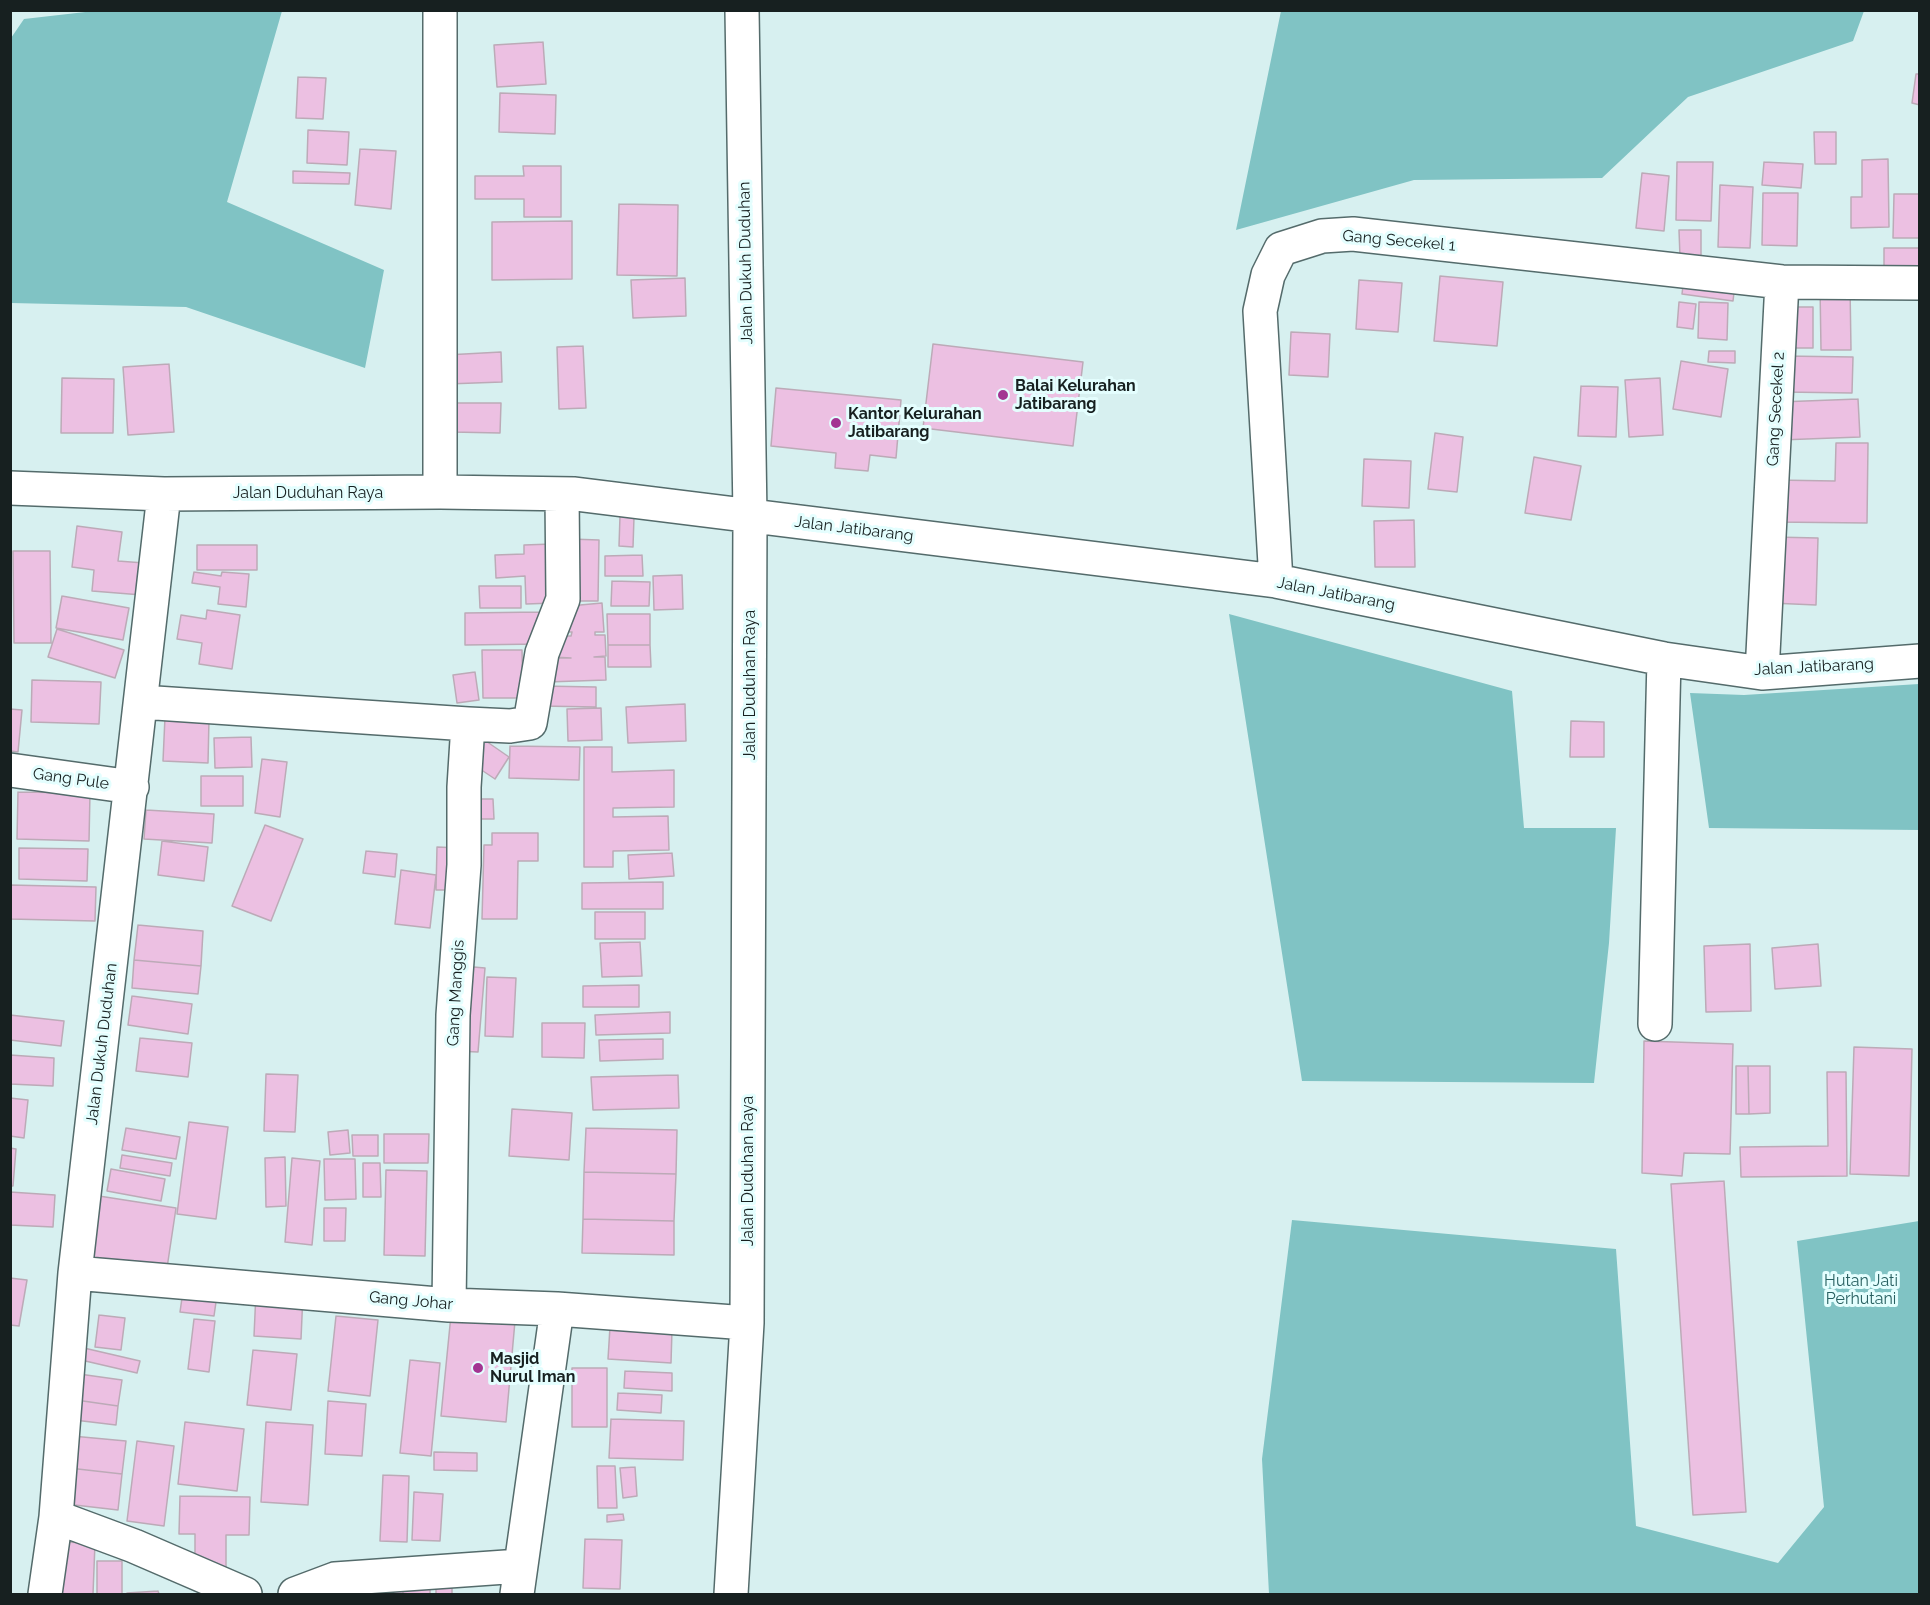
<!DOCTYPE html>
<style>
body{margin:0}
#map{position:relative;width:1930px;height:1605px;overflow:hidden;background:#d7f0f0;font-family:Raleway,sans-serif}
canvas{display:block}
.frame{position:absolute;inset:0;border:12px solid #172020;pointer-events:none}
</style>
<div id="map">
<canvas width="1930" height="1605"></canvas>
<div class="frame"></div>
</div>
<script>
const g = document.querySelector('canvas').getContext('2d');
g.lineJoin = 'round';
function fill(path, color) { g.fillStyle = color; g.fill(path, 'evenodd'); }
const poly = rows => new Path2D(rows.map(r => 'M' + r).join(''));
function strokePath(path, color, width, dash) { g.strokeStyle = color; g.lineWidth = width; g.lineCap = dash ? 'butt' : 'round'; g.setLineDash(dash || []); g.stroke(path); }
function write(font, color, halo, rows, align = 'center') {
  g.font = font + ' Raleway,sans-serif'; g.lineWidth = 6; g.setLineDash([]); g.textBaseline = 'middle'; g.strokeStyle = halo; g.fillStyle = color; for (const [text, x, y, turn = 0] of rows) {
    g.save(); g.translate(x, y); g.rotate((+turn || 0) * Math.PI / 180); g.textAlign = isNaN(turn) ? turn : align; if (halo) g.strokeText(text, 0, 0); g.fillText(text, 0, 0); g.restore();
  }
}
const forest = poly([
 [94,11,282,11,227,202,384,270,365,368,186,307,11,303,11,38,24,19],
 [1281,11,1281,10,1864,11,1853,41,1688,97,1602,178,1414,180,1236,230],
 [1229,614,1512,691,1524,828,1616,828,1609,943,1594,1083,1302,1081],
 [1919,684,1919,830,1709,828,1690,693,1744,695],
 [1292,1220,1616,1249,1636,1526,1778,1563,1824,1507,1797,1241,1919,1221,1919,1594,1269,1594,1262,1459]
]);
const building = poly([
 [543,42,546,84,497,87,494,45,543,42],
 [1916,74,1920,74,1920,105,1912,103,1916,74],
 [298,77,326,78,323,119,296,118,298,77],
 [500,93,556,95,555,134,499,132,500,93],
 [308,130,349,132,347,165,307,163,308,130],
 [1814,132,1836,132,1836,164,1815,164,1814,132],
 [360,149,396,151,391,209,355,205,360,149],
 [1888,159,1889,227,1851,228,1851,197,1862,197,1862,160,1888,159],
 [1677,162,1713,162,1711,221,1676,220,1677,162],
 [1764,162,1803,164,1801,188,1762,185,1764,162],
 [523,166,561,166,561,217,524,217,524,199,475,199,475,176,524,176,523,166],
 [293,171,350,173,349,184,293,183,293,171],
 [1642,173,1669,176,1664,231,1636,228,1642,173],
 [1720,185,1753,187,1750,248,1718,247,1720,185],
 [1763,193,1798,193,1797,246,1762,245,1763,193],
 [1894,194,1920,194,1920,238,1893,238,1894,194],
 [619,204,678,205,677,276,617,275,619,204],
 [572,221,572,279,492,280,492,222,572,221],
 [1679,230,1701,230,1701,257,1680,257,1679,230],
 [1884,248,1920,248,1920,270,1884,271,1884,248],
 [1440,276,1503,282,1497,346,1434,341,1440,276],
 [1684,277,1735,284,1733,301,1682,294,1684,277],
 [685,278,686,316,633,318,631,280,685,278],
 [1359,280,1402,283,1398,332,1356,329,1359,280],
 [1820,286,1850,286,1851,350,1821,350,1820,286],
 [1679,302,1696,304,1693,329,1677,327,1679,302],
 [1699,302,1728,303,1727,340,1698,338,1699,302],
 [1782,307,1813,307,1813,348,1782,348,1782,307],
 [1291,332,1330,334,1328,377,1289,375,1291,332],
 [933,344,1083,362,1073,446,923,428,933,344],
 [583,346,586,408,559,409,557,347,583,346],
 [1709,351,1735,351,1735,363,1708,362,1709,351],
 [501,352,502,382,447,384,446,355,501,352],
 [1784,356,1853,357,1852,393,1784,392,1784,356],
 [1681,361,1728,369,1721,417,1673,409,1681,361],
 [169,364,174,432,128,435,123,367,169,364],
 [62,378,114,379,113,433,61,433,62,378],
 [1660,378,1663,435,1629,437,1625,380,1660,378],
 [1581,386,1618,387,1616,437,1578,436,1581,386],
 [776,388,901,400,896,458,870,455,868,471,835,468,836,453,771,446,776,388],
 [1858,399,1860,437,1780,440,1779,402,1858,399],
 [452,403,501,403,500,433,452,432,452,403],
 [1435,433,1463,437,1457,492,1428,489,1435,433],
 [1836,443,1868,443,1867,523,1774,522,1775,480,1835,481,1836,443],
 [1534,457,1581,466,1571,520,1525,513,1534,457],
 [1364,459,1411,461,1409,508,1362,506,1364,459],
 [620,516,634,517,633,547,619,546,620,516],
 [1414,520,1415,567,1375,567,1374,521,1414,520],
 [77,526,122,532,118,561,144,563,142,595,92,591,94,570,72,567,77,526],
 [1774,537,1818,538,1816,605,1771,603,1774,537],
 [570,539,599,540,598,601,570,601,570,539],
 [552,544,554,603,526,604,525,576,496,578,495,555,524,554,524,545,552,544],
 [197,545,257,545,257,570,197,570,197,545],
 [13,551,50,551,51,643,14,643,13,551],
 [642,555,643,576,605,576,605,556,642,555],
 [194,572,221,576,222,572,249,574,246,607,218,604,220,587,192,583,194,572],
 [682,575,683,609,654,610,653,576,682,575],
 [612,581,650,582,649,606,611,606,612,581],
 [479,586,521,586,521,608,480,608,479,586],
 [62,596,129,608,123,640,56,628,62,596],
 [602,603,604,632,595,632,595,635,605,635,606,656,594,657,605,657,606,680,547,682,546,658,571,658,552,657,552,636,571,636,572,632,561,632,569,606,602,603],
 [207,610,240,615,232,669,199,664,202,643,177,639,181,615,206,619,207,610],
 [540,612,541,644,465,645,465,613,540,612],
 [607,614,650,614,650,645,608,645,607,614],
 [57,629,124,650,115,678,48,657,57,629],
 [608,645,650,645,651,667,608,667,608,645],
 [482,650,522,650,523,698,483,698,482,650],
 [475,672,479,700,457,703,453,675,475,672],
 [32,680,101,682,99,724,31,722,32,680],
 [542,686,596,687,596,707,541,706,542,686],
 [685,704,686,741,628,743,626,707,685,704],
 [601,708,602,740,568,741,567,709,601,708],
 [10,709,22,710,18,752,10,751,10,709],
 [165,717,209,719,208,763,163,761,165,717],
 [1571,721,1604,722,1604,757,1570,757,1571,721],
 [251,737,252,767,215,768,214,738,251,737],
 [483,739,509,757,495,779,468,761,483,739],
 [510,746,580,747,579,780,509,778,510,746],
 [584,747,612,747,612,772,674,770,674,807,613,808,613,817,668,816,669,850,613,851,613,867,584,867,584,747],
 [262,759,287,762,280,817,255,813,262,759],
 [201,776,243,776,243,806,201,806,201,776],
 [18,792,90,793,89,841,17,839,18,792],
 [467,799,493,799,494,819,466,819,467,799],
 [146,810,214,814,212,843,144,839,146,810],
 [265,825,303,839,271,921,232,906,265,825],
 [492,833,538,833,538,861,518,861,517,919,482,919,484,845,492,845,492,833],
 [162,841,208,847,204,881,158,875,162,841],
 [437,847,460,848,459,890,436,890,437,847],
 [19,848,88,849,87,881,19,879,19,848],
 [366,851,397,854,395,877,363,873,366,851],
 [672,853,674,876,629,879,628,855,672,853],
 [401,870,436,875,430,928,395,924,401,870],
 [663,882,663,909,582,909,582,883,663,882],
 [10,885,96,887,95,921,10,919,10,885],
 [595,912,645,912,645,939,595,939,595,912],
 [138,925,203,931,201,966,134,960,138,925],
 [640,942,642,976,602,977,600,943,640,942],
 [1750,944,1751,1011,1706,1012,1704,946,1750,944],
 [1818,944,1821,986,1775,989,1772,948,1818,944],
 [134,960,201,966,198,994,132,988,134,960],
 [462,966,485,968,478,1052,456,1051,462,966],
 [487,977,516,978,513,1037,485,1036,487,977],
 [639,985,639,1007,583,1007,583,986,639,985],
 [132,996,192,1004,188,1034,128,1025,132,996],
 [670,1012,670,1033,596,1035,595,1015,670,1012],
 [10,1015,64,1021,61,1046,10,1040,10,1015],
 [542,1023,585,1023,584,1058,542,1057,542,1023],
 [140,1038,192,1043,188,1077,136,1071,140,1038],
 [663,1039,663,1059,600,1061,599,1040,663,1039],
 [1644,1041,1733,1044,1730,1154,1684,1153,1682,1176,1642,1173,1644,1041],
 [1854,1047,1912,1049,1909,1176,1850,1174,1854,1047],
 [10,1055,54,1058,53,1086,10,1084,10,1055],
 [1736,1066,1748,1066,1749,1114,1736,1114,1736,1066],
 [1748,1066,1770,1066,1770,1113,1749,1114,1748,1066],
 [1827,1072,1846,1072,1847,1176,1741,1177,1740,1147,1828,1146,1827,1072],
 [266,1074,298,1075,295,1132,264,1131,266,1074],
 [678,1075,679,1108,593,1110,591,1077,678,1075],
 [10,1098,28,1100,24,1138,10,1136,10,1098],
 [512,1109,572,1113,569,1160,509,1156,512,1109],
 [189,1122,228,1127,216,1219,177,1214,189,1122],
 [126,1128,180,1137,176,1159,122,1150,126,1128],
 [586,1128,677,1130,676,1174,584,1172,586,1128],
 [348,1130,350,1153,330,1155,328,1132,348,1130],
 [384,1134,429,1134,428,1163,384,1163,384,1134],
 [352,1135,378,1135,378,1156,353,1156,352,1135],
 [10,1148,16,1149,13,1186,10,1186,10,1148],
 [122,1155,172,1163,170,1176,120,1168,122,1155],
 [285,1157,286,1206,266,1207,265,1158,285,1157],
 [292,1158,320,1161,312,1245,285,1242,292,1158],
 [324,1159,355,1159,356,1199,325,1200,324,1159],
 [363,1163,380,1163,381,1197,363,1197,363,1163],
 [111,1169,165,1179,161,1201,107,1191,111,1169],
 [386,1170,427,1171,425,1256,384,1255,386,1170],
 [584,1172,676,1174,674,1221,583,1219,584,1172],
 [1724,1181,1746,1512,1693,1515,1671,1184,1724,1181],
 [10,1192,55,1195,53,1227,10,1225,10,1192],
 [99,1196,176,1208,167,1268,90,1257,99,1196],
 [324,1208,346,1208,345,1241,324,1241,324,1208],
 [583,1219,674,1221,674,1255,582,1253,583,1219],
 [10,1278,27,1280,19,1326,10,1325,10,1278],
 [183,1291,217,1295,214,1316,180,1312,183,1291],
 [256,1292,303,1294,301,1339,254,1336,256,1292],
 [99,1315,125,1318,121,1350,95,1347,99,1315],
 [451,1315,515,1321,506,1422,441,1416,451,1315],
 [336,1316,378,1320,370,1396,328,1391,336,1316],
 [194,1319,215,1321,209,1372,188,1369,194,1319],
 [610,1327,672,1330,671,1363,608,1359,610,1327],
 [84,1348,140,1361,137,1373,81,1360,84,1348],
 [253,1350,297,1354,291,1410,247,1405,253,1350],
 [410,1360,440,1363,431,1456,400,1453,410,1360],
 [572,1368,607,1368,607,1427,572,1427,572,1368],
 [625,1371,672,1373,672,1391,624,1388,625,1371],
 [72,1373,122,1380,118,1406,69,1399,72,1373],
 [618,1393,662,1395,661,1413,617,1410,618,1393],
 [69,1399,118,1406,116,1425,66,1419,69,1399],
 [328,1401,366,1404,362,1456,325,1454,328,1401],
 [611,1419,684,1421,683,1460,609,1458,611,1419],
 [185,1422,244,1429,237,1491,178,1484,185,1422],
 [266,1422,313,1425,308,1505,261,1502,266,1422],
 [72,1436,126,1441,122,1474,69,1468,72,1436],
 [137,1441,174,1446,164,1526,127,1521,137,1441],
 [434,1452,477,1453,477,1471,434,1470,434,1452],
 [597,1466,615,1466,617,1508,598,1508,597,1466],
 [635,1467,637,1496,623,1498,620,1468,635,1467],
 [69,1468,122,1474,118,1510,66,1504,69,1468],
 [383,1475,409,1476,407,1542,380,1541,383,1475],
 [414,1492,443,1494,440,1541,412,1540,414,1492],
 [180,1496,250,1497,249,1535,226,1535,226,1569,195,1569,195,1534,179,1534,180,1496],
 [623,1514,624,1520,607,1522,607,1515,623,1514],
 [585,1539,622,1540,620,1589,583,1588,585,1539],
 [61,1542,95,1543,93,1594,59,1594,61,1542],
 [97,1561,122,1561,122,1594,97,1594,97,1561],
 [436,1578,452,1578,452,1594,436,1594,436,1578],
 [361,1583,403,1583,403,1594,361,1594,361,1583],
 [403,1583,430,1583,430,1594,403,1594,403,1583],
 [158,1591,159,1594,127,1594,127,1593,158,1591]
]);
const minor = poly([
 [440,10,440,492],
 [10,488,164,494,440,492,575,494,1276,581,1664,659,1762,673,1920,661],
 [1276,581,1260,311,1268,275,1281,249,1322,236,1353,234,1782,282,1920,283],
 [1762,673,1782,282],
 [141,702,468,724,510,726,530,723,542,653,563,599,562,494],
 [10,770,132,787],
 [1655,1024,1664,659],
 [75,1273,449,1305,557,1309,747,1323],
 [449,1305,453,1015,464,865,464,787,468,724],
 [56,1517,134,1546,245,1594],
 [45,1594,56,1517,75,1273,164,494],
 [295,1594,335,1579,520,1566],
 [517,1594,557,1309],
 [731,1594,747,1323,750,516,742,10]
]);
const markers = [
 [1003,395,6,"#a33492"],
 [836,423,6,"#a33492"],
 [478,1368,6,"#a33492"]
];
const streetNames = [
 ["Gang Secekel 1",1399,241,5],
 ["Jalan Dukuh Duduhan",746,263,-91],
 ["Gang Secekel 2",1776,409,-87],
 ["Jalan Duduhan Raya",308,493],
 ["Jalan Jatibarang",854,529,7],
 ["Jalan Jatibarang",1336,594,11],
 ["Jalan Jatibarang",1814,667,-3],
 ["Jalan Duduhan Raya",750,685,-90],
 ["Gang Pule",71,779,8],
 ["Gang Manggis",456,993,-87],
 ["Jalan Dukuh Duduhan",102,1044,-83],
 ["Jalan Duduhan Raya",748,1171,-90],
 ["Gang Johar",411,1301,5]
];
const poiNames = [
 ["Balai Kelurahan",1015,386],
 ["Jatibarang",1015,404],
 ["Kantor Kelurahan",848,414],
 ["Jatibarang",848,432],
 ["Masjid",490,1359],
 ["Nurul Iman",490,1377]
];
const parkNames = [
 ["Hutan Jati",1861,1281],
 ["Perhutani",1861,1299]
];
fill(forest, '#80c3c4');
fill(building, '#ecc0e2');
strokePath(building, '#bcaab7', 1.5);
strokePath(minor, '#546b6b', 36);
strokePath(minor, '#fff', 33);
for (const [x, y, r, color] of markers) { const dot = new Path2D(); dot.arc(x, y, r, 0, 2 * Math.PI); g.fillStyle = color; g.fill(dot); strokePath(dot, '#e4fefe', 2); }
write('16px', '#172020', '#e4fefe', streetNames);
write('bold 16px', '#172020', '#e4fefe', poiNames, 'left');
write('16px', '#286061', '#e4fefe', parkNames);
</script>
